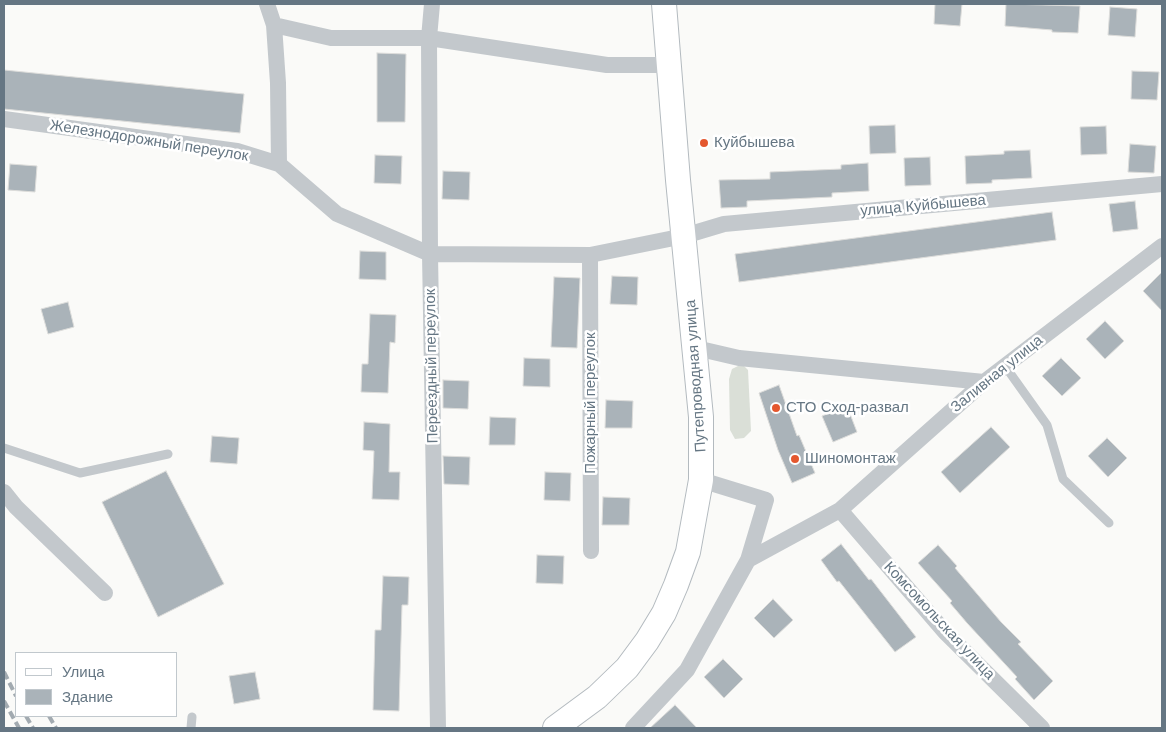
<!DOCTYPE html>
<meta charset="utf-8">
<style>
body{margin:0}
#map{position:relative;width:1166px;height:732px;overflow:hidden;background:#fafaf8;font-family:Helvetica,sans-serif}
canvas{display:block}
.frame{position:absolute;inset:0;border:5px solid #657683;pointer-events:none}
.legend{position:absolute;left:15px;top:652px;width:162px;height:65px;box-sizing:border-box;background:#fff;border:1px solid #c1c8cd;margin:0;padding:6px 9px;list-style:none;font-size:15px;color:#657683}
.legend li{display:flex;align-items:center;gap:10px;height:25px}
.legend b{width:25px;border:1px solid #c1c8cd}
</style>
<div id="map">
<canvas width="1166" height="732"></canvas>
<div class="frame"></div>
<ul class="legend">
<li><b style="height:6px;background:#fff"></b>Улица</li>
<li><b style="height:14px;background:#aab3b9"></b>Здание</li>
</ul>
</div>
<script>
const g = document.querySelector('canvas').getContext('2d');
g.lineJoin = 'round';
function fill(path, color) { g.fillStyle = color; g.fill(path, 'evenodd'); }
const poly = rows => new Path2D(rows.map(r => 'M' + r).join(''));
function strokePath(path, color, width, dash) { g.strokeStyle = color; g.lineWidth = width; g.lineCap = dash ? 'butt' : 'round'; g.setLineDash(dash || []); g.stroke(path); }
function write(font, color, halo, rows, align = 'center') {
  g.font = font + ' Helvetica,sans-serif'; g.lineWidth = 5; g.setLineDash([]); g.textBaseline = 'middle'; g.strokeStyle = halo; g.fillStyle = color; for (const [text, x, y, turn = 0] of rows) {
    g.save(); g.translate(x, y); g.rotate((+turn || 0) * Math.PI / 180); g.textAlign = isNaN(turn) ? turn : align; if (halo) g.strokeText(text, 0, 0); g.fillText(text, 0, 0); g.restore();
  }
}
const green = poly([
 [742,364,748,370,751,431,744,438,735,439,730,430,729,379,732,369]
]);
const building = poly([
 [935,4,962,4,960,26,934,24,935,4],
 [1006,4,1080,6,1078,33,1052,32,1052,30,1005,26,1006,4],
 [1110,7,1137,9,1135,37,1108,35,1110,7],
 [377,53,406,54,405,122,377,122,377,53],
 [4,70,244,94,240,133,4,109,4,70],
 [1132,71,1159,72,1157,100,1131,99,1132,71],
 [895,125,896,153,870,154,869,126,895,125],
 [1106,126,1107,154,1081,155,1080,127,1106,126],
 [1130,144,1156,146,1154,173,1128,172,1130,144],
 [1030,150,1032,178,992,180,992,183,966,184,965,156,1004,154,1004,151,1030,150],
 [375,155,402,156,401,184,374,183,375,155],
 [930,157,931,185,905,186,904,158,930,157],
 [868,163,869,191,832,193,832,197,747,201,747,207,721,208,719,180,770,179,770,172,841,169,841,165,868,163],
 [10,164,37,166,35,192,8,190,10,164],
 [443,171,470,172,469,200,442,199,443,171],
 [1135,201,1138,229,1113,232,1109,204,1135,201],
 [1052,212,1056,240,739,282,735,254,1052,212],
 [360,251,386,252,386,280,359,279,360,251],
 [1162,272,1162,311,1143,291,1162,272],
 [612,276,638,277,637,305,610,304,612,276],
 [554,277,580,278,577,348,551,347,554,277],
 [68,302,74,327,48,334,41,309,68,302],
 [370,314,396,315,395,343,390,342,388,393,361,392,362,364,368,364,370,314],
 [1105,321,1124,341,1105,359,1086,339,1105,321],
 [524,358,550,359,550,387,523,386,524,358],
 [1061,358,1081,378,1062,396,1042,376,1061,358],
 [443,380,469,381,468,409,443,408,443,380],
 [779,385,797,436,799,435,815,473,792,483,778,450,759,393,779,385],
 [606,400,633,401,632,428,605,428,606,400],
 [847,406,857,432,833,442,822,416,847,406],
 [490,417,516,418,515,445,489,445,490,417],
 [364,422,390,424,389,472,400,472,399,500,372,499,374,451,363,450,364,422],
 [991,427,1010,447,960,493,941,472,991,427],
 [212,436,239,438,237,464,210,462,212,436],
 [1107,438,1127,458,1108,477,1088,456,1107,438],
 [443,456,470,457,469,485,444,484,443,456],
 [166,471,224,584,158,617,102,502,166,471],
 [545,472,571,473,570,501,544,500,545,472],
 [603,497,630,498,629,525,602,525,603,497],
 [841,544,869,580,871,579,916,637,895,652,839,581,837,582,821,560,841,544],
 [938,545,957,566,955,568,1001,622,1021,642,1018,644,1053,681,1034,700,1015,679,1017,677,967,623,950,603,952,601,918,563,938,545],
 [537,555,564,556,563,584,536,583,537,555],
 [383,576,409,577,408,605,402,605,399,711,373,710,375,630,381,630,383,576],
 [773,599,793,620,774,638,754,618,773,599],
 [723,659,743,679,724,698,704,677,723,659],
 [255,672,260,699,234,704,229,676,255,672],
 [675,705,697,728,650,728,675,705]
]);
const service = poly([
 [1005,366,1047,425,1063,479,1109,523],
 [4,448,80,473,168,454],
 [191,728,192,717]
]);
const minor = poly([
 [267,4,274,25,278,83,279,164],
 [432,4,429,38,430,254,438,728],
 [274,25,331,38,429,38,607,65,668,65],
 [4,119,237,151,279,164,337,214,430,254,590,255,684,236,724,224,1162,184],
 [590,255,591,551],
 [696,348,739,358,984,382],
 [701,480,766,500,748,560],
 [4,492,16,507,105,593],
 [840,510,945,632,1042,728],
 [633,728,687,670,748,560,840,510,984,382,1162,246]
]);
const secondary = poly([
 [555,728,597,697,627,668,647,641,664,613,676,585,688,552,701,480,701,417,678,180,664,4]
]);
const rail = poly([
 [4,672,16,696],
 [4,701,19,728],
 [26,716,33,728],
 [49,716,56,728]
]);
const markers = [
 [704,143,5,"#e4572e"],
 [776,408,5,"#e4572e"],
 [795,459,5,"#e4572e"]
];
const streetNames = [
 ["Железнодорожный переулок",149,141,9],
 ["улица Куйбышева",923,206,-5],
 ["Переездный переулок",432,366,-91],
 ["Заливная улица",997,374,-39],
 ["Путепроводная улица",696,376,-94],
 ["Пожарный переулок",591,403,-90],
 ["Комсомольская улица",939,621,47]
];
const poiNames = [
 ["Куйбышева",714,143],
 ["СТО Сход-развал",786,408],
 ["Шиномонтаж",805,459]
];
fill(green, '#dadfd7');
fill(building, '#aab3b9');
strokePath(building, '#dcdcda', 1);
strokePath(secondary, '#b3babf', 26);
strokePath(service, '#c3c8cc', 9);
strokePath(minor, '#c3c8cc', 16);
strokePath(secondary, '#fff', 24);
strokePath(rail, '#a2aab0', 4, [8, 4]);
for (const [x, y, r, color] of markers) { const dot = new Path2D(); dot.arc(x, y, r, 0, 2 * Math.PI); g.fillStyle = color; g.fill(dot); strokePath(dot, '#fff', 2); }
write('15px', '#657683', '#fff', streetNames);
write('15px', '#657683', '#fff', poiNames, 'left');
</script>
